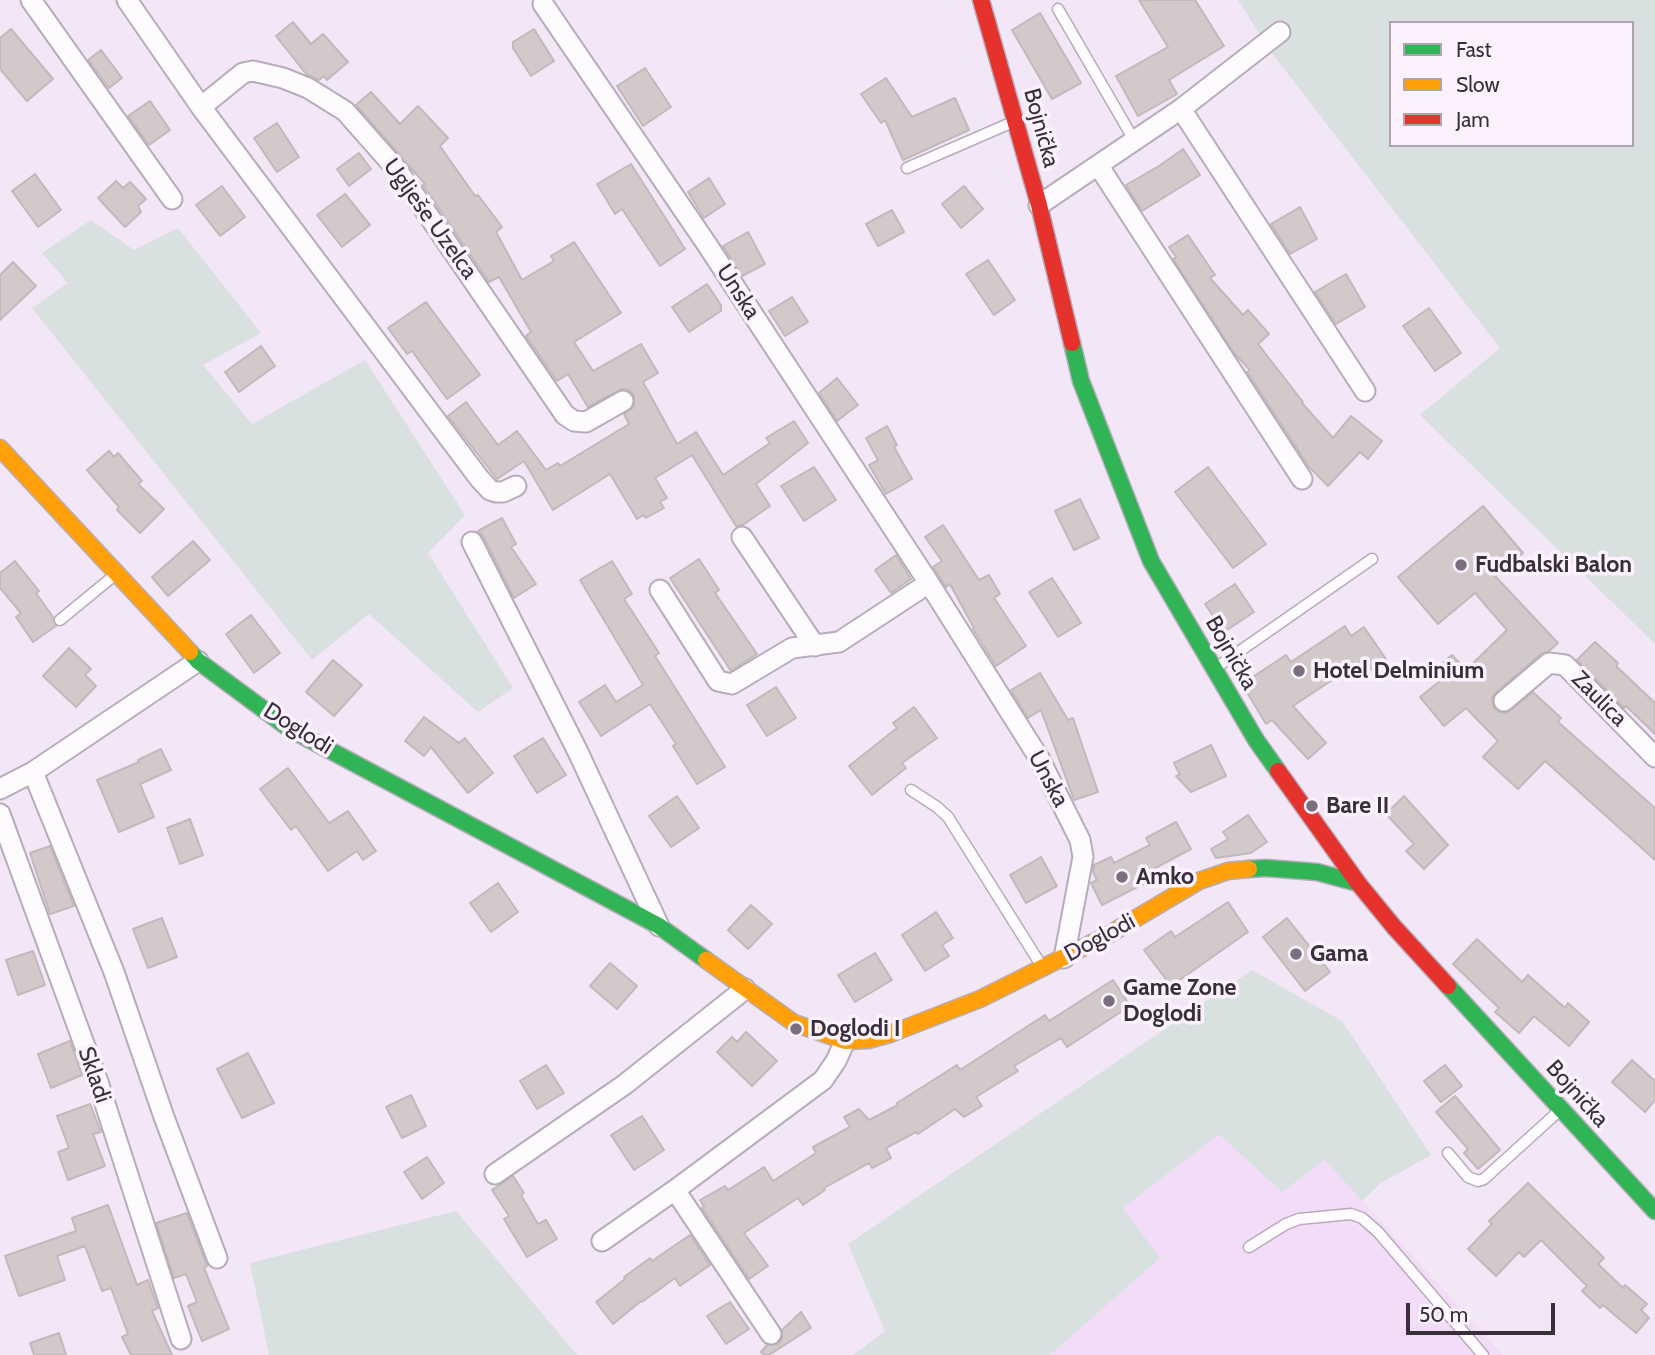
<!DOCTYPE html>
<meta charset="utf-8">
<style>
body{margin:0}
#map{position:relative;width:1655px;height:1355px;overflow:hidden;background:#f3e6f7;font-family:Cabin,sans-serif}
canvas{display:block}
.legend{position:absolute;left:1389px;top:21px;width:245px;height:126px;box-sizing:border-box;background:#fcf2ff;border:2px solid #aea4b1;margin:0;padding:9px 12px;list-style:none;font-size:21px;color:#382f3b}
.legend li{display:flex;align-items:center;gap:14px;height:35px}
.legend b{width:35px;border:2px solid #aea4b1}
.scale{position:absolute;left:1406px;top:1303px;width:149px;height:32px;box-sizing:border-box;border:4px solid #382f3b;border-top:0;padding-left:9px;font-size:21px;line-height:24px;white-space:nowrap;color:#382f3b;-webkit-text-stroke:5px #fcf2ff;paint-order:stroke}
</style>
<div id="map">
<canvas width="1655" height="1355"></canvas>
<ul class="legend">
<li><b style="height:9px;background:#30b455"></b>Fast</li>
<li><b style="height:9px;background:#ff9f0a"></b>Slow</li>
<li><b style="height:9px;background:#e5322d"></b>Jam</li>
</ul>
<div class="scale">50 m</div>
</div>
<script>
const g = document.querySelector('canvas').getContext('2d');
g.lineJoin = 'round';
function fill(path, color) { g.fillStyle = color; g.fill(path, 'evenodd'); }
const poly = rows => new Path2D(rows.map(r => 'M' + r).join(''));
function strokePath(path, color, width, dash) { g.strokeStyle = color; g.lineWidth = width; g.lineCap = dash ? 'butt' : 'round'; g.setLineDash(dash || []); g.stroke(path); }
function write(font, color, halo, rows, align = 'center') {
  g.font = font + ' Cabin,sans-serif'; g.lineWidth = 7; g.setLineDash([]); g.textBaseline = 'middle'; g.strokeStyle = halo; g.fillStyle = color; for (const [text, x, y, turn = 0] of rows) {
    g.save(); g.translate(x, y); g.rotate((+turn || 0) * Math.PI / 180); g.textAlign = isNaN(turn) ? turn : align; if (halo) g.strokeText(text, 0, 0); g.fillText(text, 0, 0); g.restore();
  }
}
const built = poly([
 [1219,1133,1282,1192,1325,1160,1503,1355,1050,1355,1160,1258,1123,1208]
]);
const green = poly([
 [1238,0,1655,0,1655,644,1420,415,1500,348,1274,56],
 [1391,23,1632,23,1632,145,1391,145],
 [91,220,134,250,178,228,261,333,203,365,252,424,365,360,465,515,428,553,513,688,478,712,369,614,312,660,32,308,68,283,42,253],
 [1252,970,1342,1021,1431,1155,1381,1183,1362,1201,1325,1160,1282,1192,1219,1134,1123,1208,1160,1258,1050,1355,853,1355,885,1331,848,1244],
 [456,1211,577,1355,269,1355,250,1263]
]);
const building = poly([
 [1139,0,1195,0,1224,46,1169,80,1177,94,1138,116,1116,76,1168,47,1139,0],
 [1040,13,1081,83,1052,99,1012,30,1040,13],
 [293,22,311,44,323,34,348,62,327,80,324,76,319,80,307,75,276,36,293,22],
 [11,29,53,79,27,101,0,69,0,38,11,29],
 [534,29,554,61,531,76,513,48,513,42,534,29],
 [101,50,122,78,109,88,88,60,101,50],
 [645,68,671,107,643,126,617,86,645,68],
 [886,78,912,117,955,98,969,130,903,160,885,120,881,123,861,94,886,78],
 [371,92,400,124,418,106,448,138,440,146,475,196,478,195,502,227,496,232,522,280,554,261,551,256,574,242,621,313,574,342,593,371,641,344,658,373,643,382,677,444,696,432,723,475,770,443,766,438,794,421,808,443,756,484,770,506,743,525,736,526,692,455,655,478,667,498,660,502,664,508,646,518,644,515,637,519,610,474,553,510,524,461,497,479,448,416,466,402,498,445,517,431,546,470,558,463,560,466,629,424,624,414,634,407,634,396,629,390,622,389,588,407,568,374,557,381,526,336,531,332,499,277,489,282,423,185,425,184,356,105,371,92],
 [150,101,170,130,149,145,128,116,150,101],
 [277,123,299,157,277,172,254,138,277,123],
 [1183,149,1200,175,1142,211,1126,185,1159,166,1183,149],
 [359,153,371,169,349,186,337,169,359,153],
 [631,164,685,249,660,266,622,209,615,214,597,184,631,164],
 [35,174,61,210,38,227,12,191,35,174],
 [709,178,725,204,704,218,688,192,709,178],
 [116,181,123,188,130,182,146,199,138,206,141,212,125,227,98,198,116,181],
 [222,186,245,217,220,236,196,205,222,186],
 [964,186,983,209,961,228,942,204,964,186],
 [345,194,370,225,342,247,317,215,345,194],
 [1300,207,1317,239,1290,254,1271,224,1300,207],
 [892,210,904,232,878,246,866,224,892,210],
 [748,232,765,264,742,276,723,246,748,232],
 [1188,235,1215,275,1210,278,1243,315,1248,310,1269,334,1258,344,1303,402,1302,403,1333,438,1351,416,1382,441,1368,459,1360,452,1328,486,1309,467,1247,372,1250,370,1234,353,1173,259,1176,257,1169,247,1188,235],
 [988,260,1015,300,994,315,966,274,988,260],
 [13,262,36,286,0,320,0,275,13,262],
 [1346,274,1365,307,1336,324,1315,292,1346,274],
 [707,284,721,305,721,311,689,332,672,307,707,284],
 [792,297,808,322,785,336,769,311,792,297],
 [426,302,480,375,447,399,412,351,407,354,388,328,426,302],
 [1429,308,1461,353,1435,371,1403,326,1429,308],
 [261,346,275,366,239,392,225,372,261,346],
 [837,378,858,405,837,421,819,393,837,378],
 [887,426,897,445,894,447,912,479,886,494,869,465,878,460,866,438,887,426],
 [109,451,114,457,118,453,142,481,138,484,164,509,140,533,117,510,119,507,87,470,109,451],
 [814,467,836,500,804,521,781,486,814,467],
 [1208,467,1266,544,1233,568,1175,492,1208,467],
 [1080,499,1099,538,1074,550,1055,511,1080,499],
 [1483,506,1523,553,1495,576,1558,643,1549,651,1541,654,1496,692,1492,698,1494,708,1499,712,1507,713,1533,692,1561,718,1558,722,1655,808,1655,860,1545,761,1518,789,1483,757,1498,741,1466,708,1444,726,1420,697,1440,681,1432,672,1452,655,1466,670,1507,630,1475,593,1438,624,1398,577,1483,506],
 [502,518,516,544,511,547,536,584,514,598,483,536,478,531,502,518],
 [943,525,979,580,989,575,1000,594,994,598,1026,646,996,666,973,629,974,628,950,584,946,587,933,567,942,561,925,537,943,525],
 [193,541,210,560,168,596,152,577,193,541],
 [896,555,911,579,891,593,875,570,896,555],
 [699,559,719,590,715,593,757,654,731,671,670,578,699,559],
 [15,561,39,591,36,593,53,617,56,626,33,642,16,617,21,613,0,588,0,573,15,561],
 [612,561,632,594,624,599,659,653,655,656,725,767,697,784,673,746,676,744,650,704,601,736,579,702,605,685,616,702,643,685,580,580,612,561],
 [1052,578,1081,623,1058,637,1029,592,1052,578],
 [1235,584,1254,612,1224,632,1205,604,1235,584],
 [251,615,280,653,254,673,226,634,251,615],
 [1345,626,1351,636,1364,627,1388,662,1373,672,1364,659,1293,706,1326,743,1308,759,1272,720,1266,724,1242,684,1286,655,1291,662,1345,626],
 [1595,642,1618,663,1616,666,1655,703,1655,734,1626,706,1624,708,1577,660,1595,642],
 [69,648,91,669,85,675,96,686,76,707,43,676,69,648],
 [333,660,362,685,334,716,306,692,333,660],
 [1040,673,1068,720,1073,718,1098,792,1074,800,1041,710,1028,718,1011,690,1040,673],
 [776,687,796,718,767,736,747,705,776,687],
 [914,707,937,738,902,763,906,768,872,795,849,766,897,728,893,723,914,707],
 [424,717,459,743,465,738,493,773,468,793,431,747,424,756,405,741,424,717],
 [543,738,566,775,537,793,514,756,543,738],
 [1211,745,1226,776,1191,792,1176,776,1180,775,1174,763,1211,745],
 [161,749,171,770,140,784,154,817,119,832,97,780,139,762,138,760,161,749],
 [288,768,329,823,348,811,376,851,363,860,357,851,328,871,296,826,291,830,260,789,288,768],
 [677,796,699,828,671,847,649,816,677,796],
 [1404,796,1448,845,1424,869,1406,851,1414,844,1386,814,1404,796],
 [1248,815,1267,842,1251,853,1216,858,1211,849,1228,839,1223,832,1248,815],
 [190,819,203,855,180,864,167,828,190,819],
 [1176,822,1191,849,1146,873,1149,881,1102,905,1091,883,1097,880,1093,872,1094,865,1111,857,1114,863,1150,845,1146,838,1176,822],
 [50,846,74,906,50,914,30,853,50,846],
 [1041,857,1057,886,1026,903,1010,875,1041,857],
 [498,883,518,912,491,932,470,903,498,883],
 [1228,902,1248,932,1171,986,1144,950,1171,931,1175,937,1228,902],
 [751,905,772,924,748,949,728,930,751,905],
 [936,912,953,938,942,945,949,956,925,971,902,935,936,912],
 [162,918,177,957,148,968,133,929,162,918],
 [1287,918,1330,972,1305,991,1263,937,1287,918],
 [1477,939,1522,982,1528,975,1565,1008,1568,1003,1589,1022,1569,1046,1534,1016,1519,1033,1495,1012,1499,1008,1453,964,1477,939],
 [33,951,45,985,18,995,6,960,33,951],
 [875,953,892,980,855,1002,838,975,875,953],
 [610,963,637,986,617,1009,590,986,610,963],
 [1113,980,1130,1006,1067,1047,1061,1038,1014,1066,1018,1071,976,1097,982,1106,964,1117,955,1109,918,1134,916,1132,886,1148,891,1158,872,1168,869,1163,824,1188,825,1190,803,1205,798,1198,744,1233,768,1266,749,1279,702,1208,704,1207,700,1200,725,1186,728,1190,764,1167,773,1181,816,1153,813,1147,850,1127,844,1117,859,1109,869,1120,898,1105,897,1103,957,1065,960,1070,1045,1015,1049,1021,1113,980],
 [746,1032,777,1061,752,1086,717,1052,732,1037,737,1042,746,1032],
 [70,1041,82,1075,51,1088,38,1054,70,1041],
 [248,1053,274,1103,242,1118,217,1069,248,1053],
 [1632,1060,1655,1081,1655,1100,1645,1112,1612,1082,1632,1060],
 [546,1065,564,1093,537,1109,520,1081,546,1065],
 [1445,1065,1462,1086,1441,1102,1424,1081,1445,1065],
 [411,1095,426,1126,402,1138,386,1107,411,1095],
 [1455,1096,1500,1150,1478,1169,1464,1153,1468,1149,1436,1112,1455,1096],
 [90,1104,101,1132,93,1134,105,1166,68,1180,58,1152,69,1148,57,1116,90,1104],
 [642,1116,664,1150,634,1170,611,1135,642,1116],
 [427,1157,444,1183,422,1199,404,1172,427,1157],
 [513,1176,524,1193,521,1195,538,1224,546,1220,557,1239,527,1257,504,1219,509,1216,492,1190,513,1176],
 [1528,1183,1604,1258,1598,1264,1623,1288,1625,1285,1647,1304,1641,1310,1649,1318,1636,1333,1603,1305,1600,1308,1582,1291,1587,1286,1541,1240,1524,1257,1519,1252,1496,1276,1468,1249,1492,1224,1489,1221,1528,1183],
 [108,1205,137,1285,148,1280,158,1308,152,1311,172,1355,131,1355,122,1337,128,1334,111,1288,102,1291,85,1246,57,1256,65,1280,19,1296,5,1256,76,1231,72,1218,108,1205],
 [187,1213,207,1266,204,1268,229,1329,202,1341,188,1306,197,1302,186,1274,174,1278,156,1223,187,1213],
 [690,1235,710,1265,680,1286,675,1278,642,1302,641,1301,613,1324,596,1302,625,1279,624,1277,650,1258,652,1261,690,1235],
 [730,1302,749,1329,726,1344,707,1316,730,1302],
 [801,1312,811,1328,769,1355,764,1355,761,1352,767,1345,778,1344,782,1339,782,1330,801,1312],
 [59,1333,66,1355,34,1355,30,1343,59,1333]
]);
const lane = poly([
 [1058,9,1134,140],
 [907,168,1013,122],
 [60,620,116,574],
 [1217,667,1372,559],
 [911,790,937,807,948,817,1041,965],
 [1448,1153,1468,1177,1478,1181,1484,1179,1559,1111],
 [1249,1247,1286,1224,1299,1219,1351,1214,1362,1218,1378,1232,1483,1355]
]);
const street = poly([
 [31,0,172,199],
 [127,0,201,107,479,478,490,490,496,492,503,492,516,486],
 [543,4,708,246,929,583,1039,758,1080,840,1083,857,1064,958],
 [201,107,243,73,253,71,283,78,308,88,345,111,398,171,565,415,574,421,586,422,623,401],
 [1181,109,1365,391],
 [1098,165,1302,479],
 [1039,205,1181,109,1280,32],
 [742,537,815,646],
 [472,542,578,752,659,926],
 [660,590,718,681,732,684,792,648,839,642,929,583],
 [1504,701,1549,663,1565,665,1655,757],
 [33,772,114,972,164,1117,217,1258],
 [0,789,33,772,198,661],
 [0,814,98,1082,181,1339],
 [495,1174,624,1085,745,989],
 [675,1190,771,1334],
 [602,1241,675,1190,823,1080,836,1061,845,1041]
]);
const fast = poly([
 [1072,343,1081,381,1151,561,1256,740,1278,771],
 [190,652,198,661,290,729,659,926,706,960],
 [1249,869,1266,868,1317,872,1358,883],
 [1448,986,1655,1211]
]);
const slow = poly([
 [0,448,190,652],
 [706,960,794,1023,845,1041,868,1040,890,1034,980,999,1108,935,1199,881,1228,871,1249,869]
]);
const jam = poly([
 [981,0,1039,205,1072,343],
 [1278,771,1358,883,1394,927,1448,986]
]);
const markers = [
 [1461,565,7,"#796f7d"],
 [1299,671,7,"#796f7d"],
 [1312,806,7,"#796f7d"],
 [1122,877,7,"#796f7d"],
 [1296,954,7,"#796f7d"],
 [1109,1001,7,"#796f7d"],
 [796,1029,7,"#796f7d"]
];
const streetNames = [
 ["Bojnička",1041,128,75],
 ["Uglješe Uzelca",430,219,54],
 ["Unska",738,292,57],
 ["Bojnička",1231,653,60],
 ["Zaulica",1599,699,45],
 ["Doglodi",298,729,32],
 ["Unska",1048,779,62],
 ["Doglodi",1100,938,-28],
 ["Skladi",94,1075,71],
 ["Bojnička",1577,1094,48]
];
const poiNames = [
 ["Fudbalski Balon",1475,565],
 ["Hotel Delminium",1313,671],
 ["Bare II",1326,806],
 ["Amko",1136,877],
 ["Gama",1310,954],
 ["Game Zone",1123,988],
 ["Doglodi",1123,1014],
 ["Doglodi I",810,1029]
];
fill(built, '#f2dcf8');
fill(green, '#d8e0e0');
fill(building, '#d3c8ca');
strokePath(building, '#c3b8ba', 2);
strokePath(lane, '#b6acba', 13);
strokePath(street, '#b6acba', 23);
strokePath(fast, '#b6acba', 19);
strokePath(slow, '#b6acba', 19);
strokePath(jam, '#b6acba', 19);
strokePath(lane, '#fdfbfe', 10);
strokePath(street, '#fdfbfe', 19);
strokePath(fast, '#30b455', 16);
strokePath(slow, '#ff9f0a', 16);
strokePath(jam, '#e5322d', 16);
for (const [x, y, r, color] of markers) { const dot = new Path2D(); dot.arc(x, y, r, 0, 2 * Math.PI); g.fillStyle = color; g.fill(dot); strokePath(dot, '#fcf2ff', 2.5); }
write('23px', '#382f3b', '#fcf2ff', streetNames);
write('bold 23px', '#382f3b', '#fcf2ff', poiNames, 'left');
</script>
